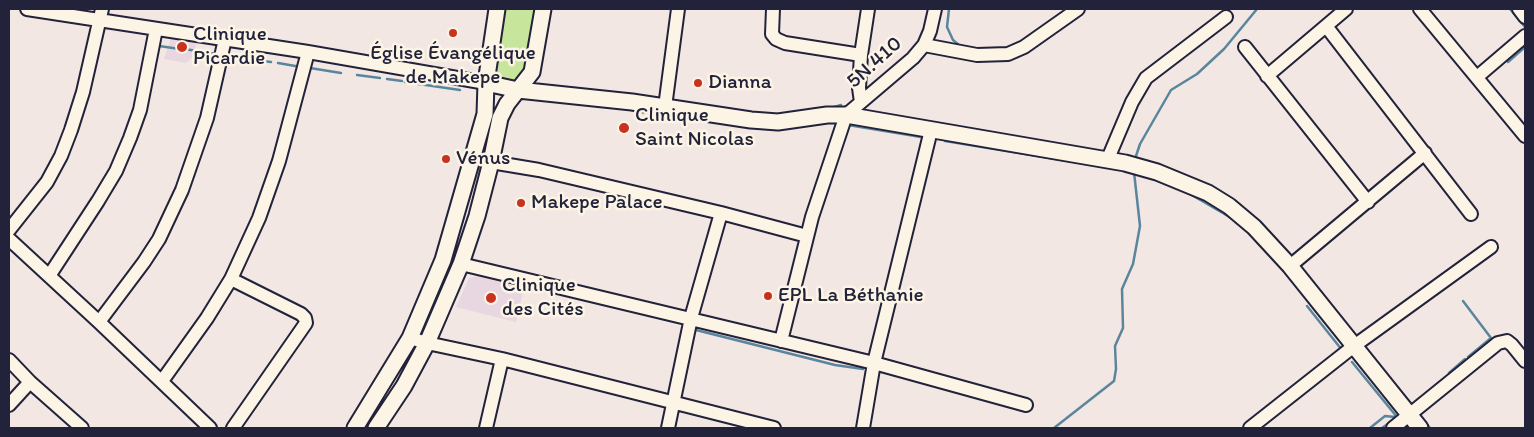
<!DOCTYPE html>
<meta charset="utf-8">
<style>
body{margin:0}
#map{position:relative;width:1534px;height:437px;overflow:hidden;background:#f3e7e3;font-family:Itim,sans-serif}
canvas{display:block}
.frame{position:absolute;inset:0;border:10px solid #22223b;pointer-events:none}
</style>
<div id="map">
<canvas width="1534" height="437"></canvas>
<div class="frame"></div>
</div>
<script>
const g = document.querySelector('canvas').getContext('2d');
g.lineJoin = 'round';
function fill(path, color) { g.fillStyle = color; g.fill(path, 'evenodd'); }
const poly = rows => new Path2D(rows.map(r => 'M' + r).join(''));
function strokePath(path, color, width, dash) { g.strokeStyle = color; g.lineWidth = width; g.lineCap = dash ? 'butt' : 'round'; g.setLineDash(dash || []); g.stroke(path); }
function write(font, color, halo, rows, align = 'center') {
  g.font = font + ' Itim,sans-serif'; g.lineWidth = 5; g.setLineDash([]); g.textBaseline = 'middle'; g.strokeStyle = halo; g.fillStyle = color; for (const [text, x, y, turn = 0] of rows) {
    g.save(); g.translate(x, y); g.rotate((+turn || 0) * Math.PI / 180); g.textAlign = isNaN(turn) ? turn : align; if (halo) g.strokeText(text, 0, 0); g.fillText(text, 0, 0); g.restore();
  }
}
const built = poly([
 [171,38,196,39,195,55,186,63,164,59],
 [478,276,524,288,516,322,456,307,469,278]
]);
const green = poly([
 [503,9,537,9,528,70,519,80,512,82,506,81,500,77,495,65]
]);
const stream = poly([
 [949,9,947,27,953,40,959,45],
 [1510,9,1525,27],
 [159,46,180,49],
 [184,49,217,54],
 [226,55,249,59],
 [254,60,271,62],
 [1508,62,1525,47],
 [278,63,301,67],
 [310,68,341,73],
 [357,75,380,78],
 [387,79,402,81],
 [405,82,460,90],
 [864,91,875,82],
 [831,108,841,105],
 [848,125,921,137],
 [945,141,1105,167],
 [1135,159,1140,144,1171,90,1197,74,1224,49,1257,9],
 [1190,194,1233,219],
 [1463,301,1491,338,1468,357],
 [1311,305,1345,347],
 [1307,306,1342,350],
 [696,330,835,365,863,369],
 [1355,360,1385,396],
 [1352,362,1397,417],
 [1379,365,1412,405,1415,405],
 [1449,373,1465,359],
 [1424,422,1430,428],
 [1054,428,1114,381,1116,369,1115,346,1123,328,1122,289,1133,264,1140,226,1134,172],
 [1370,428,1385,416,1395,417],
 [1382,428,1389,423]
]);
const minor = poly([
 [27,9,308,52,486,83],
 [773,9,772,34,776,39,785,43,861,55],
 [1420,9,1525,136],
 [1519,9,1525,17],
 [1326,26,1471,214],
 [924,45,977,55,1008,54,1024,47,1078,9],
 [1245,47,1368,202],
 [1267,76,1346,9],
 [1477,77,1525,36],
 [861,102,859,88,861,55,868,9],
 [665,107,678,9],
 [1107,161,1132,102,1146,78,1226,17],
 [491,162,539,170,721,213,691,318,668,428],
 [721,213,807,236],
 [9,230,47,182,61,156,71,130,83,92,102,9],
 [9,239,99,322,210,428],
 [461,264,874,363,1026,405],
 [1290,266,1425,153],
 [49,276,98,201,116,171,130,138,140,110,156,29],
 [231,279,301,314,305,318,306,323,233,428],
 [99,322,144,262,159,239,182,190,207,118,225,39],
 [410,338,427,343,502,359,774,428],
 [781,341,812,217,846,115,913,58,924,45,930,31,935,9],
 [9,360,30,382,82,428],
 [162,381,207,318,231,279,259,218,279,161,308,52],
 [9,405,30,382],
 [486,428,502,359],
 [863,428,874,363,931,130],
 [1250,428,1354,346,1491,247],
 [1393,428,1498,343,1507,341,1512,345,1525,361]
]);
const major = poly([
 [486,83,518,90,632,102,751,120,778,122,827,115,846,115,1125,163,1157,172,1208,193,1229,206,1254,227,1290,266,1420,428],
 [355,428,410,338,443,260,485,114,486,83,497,9],
 [376,428,404,386,427,343,461,264,477,216,491,162,500,118,507,104,532,72,543,9]
]);
const markers = [
 [453,33,5,"#c8321e"],
 [182,47,6,"#c8321e"],
 [698,83,5,"#c8321e"],
 [624,128,6,"#c8321e"],
 [446,159,5,"#c8321e"],
 [521,203,5,"#c8321e"],
 [768,296,5,"#c8321e"],
 [491,298,6,"#c8321e"]
];
const poiNames = [
 ["Clinique",193,35],
 ["Picardie",193,59],
 ["Église Évangélique",453,54,"center"],
 ["de Makepe",453,78,"center"],
 ["Dianna",708,83],
 ["Clinique",635,116],
 ["Saint Nicolas",635,140],
 ["Vénus",456,159],
 ["Makepe Palace",531,203],
 ["Clinique",502,286],
 ["des Cités",502,310],
 ["EPL La Béthanie",778,296]
];
const streetNames = [
 ["5N.410",875,63,-42]
];
fill(built, '#e8d6e0');
fill(green, '#c8e59c');
strokePath(stream, '#5a869d', 2.5);
strokePath(minor, '#22223b', 16);
strokePath(major, '#22223b', 19);
strokePath(minor, '#fcf5e5', 12);
strokePath(major, '#fcf5e5', 15);
for (const [x, y, r, color] of markers) { const dot = new Path2D(); dot.arc(x, y, r, 0, 2 * Math.PI); g.fillStyle = color; g.fill(dot); strokePath(dot, '#fcf5e5', 2); }
write('21px', '#22223b', '#fcf5e5', poiNames, 'left');
write('21px', '#22223b', '#fcf5e5', streetNames);
</script>
